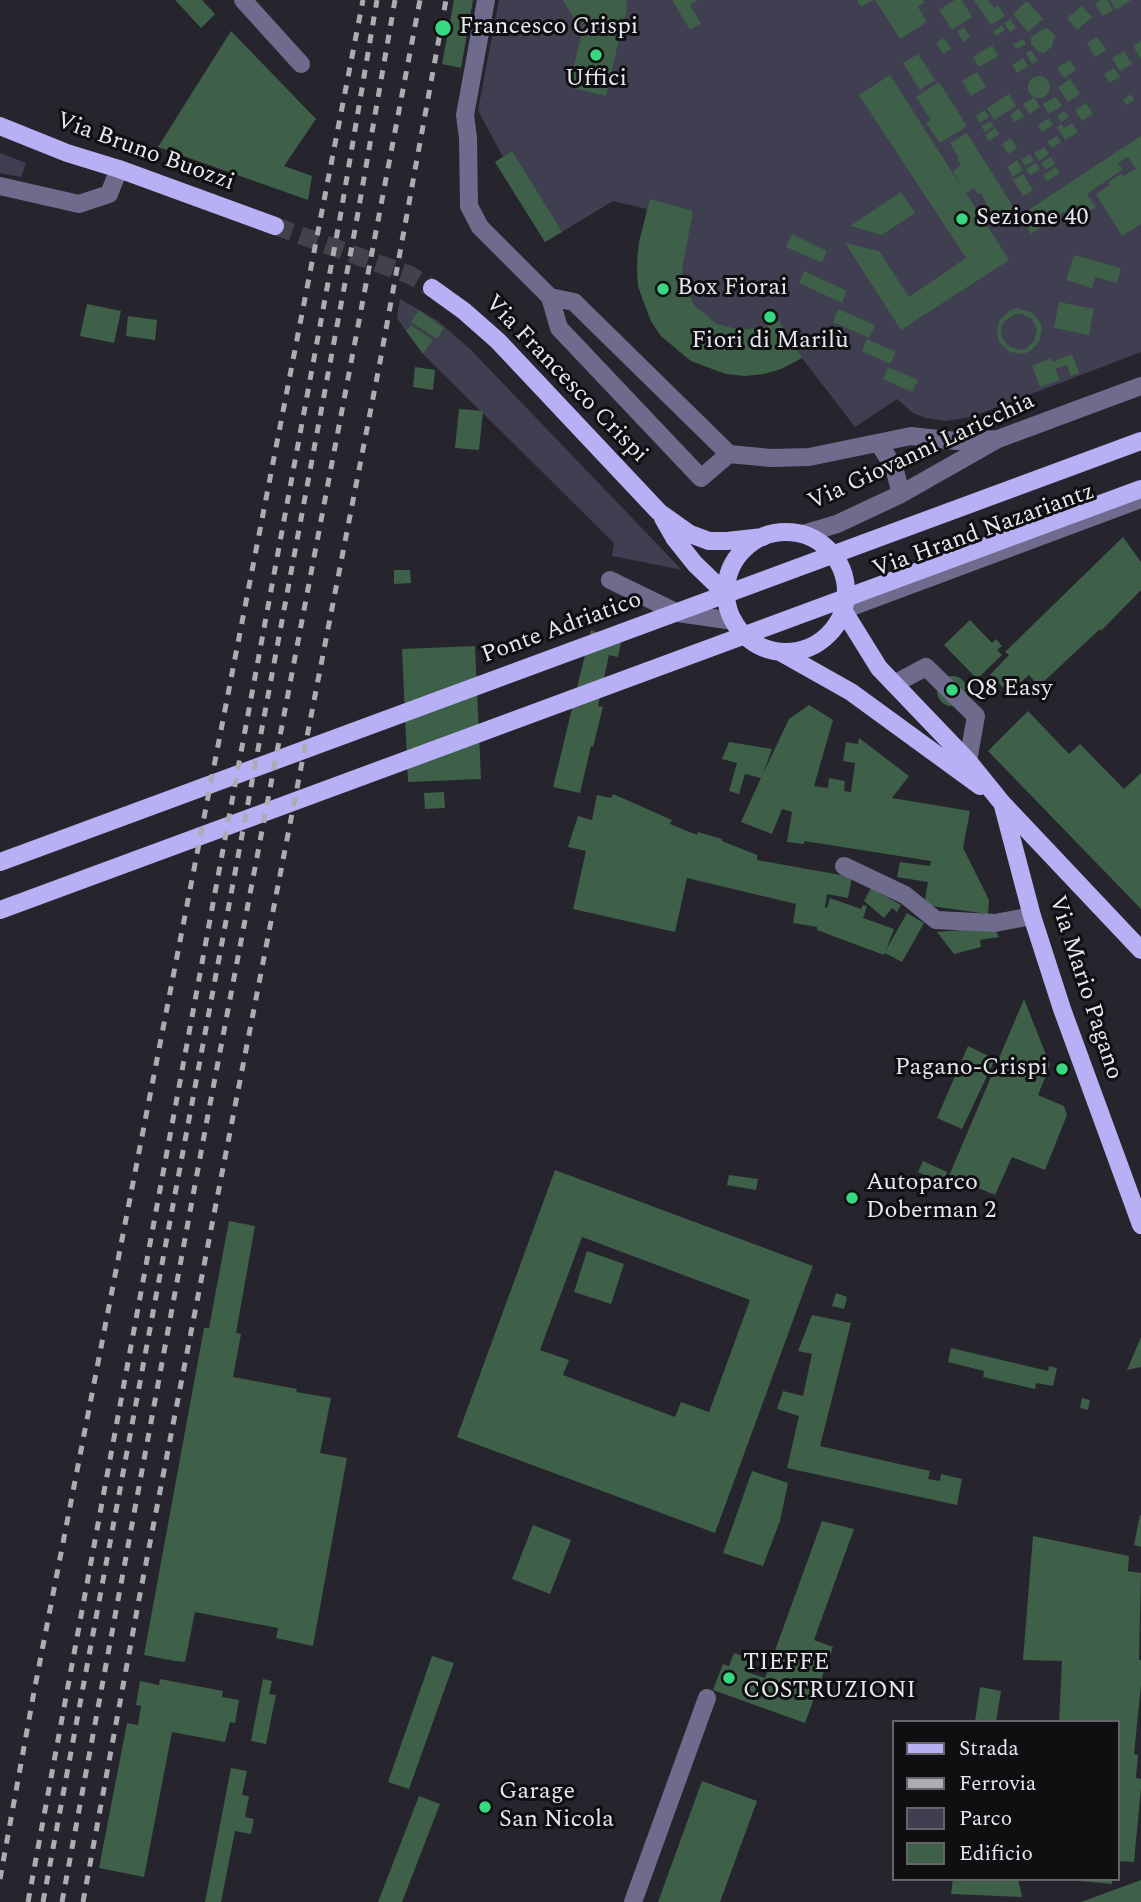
<!DOCTYPE html>
<meta charset="utf-8">
<style>
body{margin:0}
#map{position:relative;width:1141px;height:1902px;overflow:hidden;background:#26252d;font-family:Spectral,serif}
canvas{display:block}
.legend{position:absolute;left:892px;top:1720px;width:228px;height:161px;box-sizing:border-box;background:#0f0f12;border:2px solid #66656a;margin:0;padding:9px 12px;list-style:none;font-size:21px;color:#e8e7ed}
.legend li{display:flex;align-items:center;gap:14px;height:35px}
.legend b{width:35px;border:2px solid #66656a}
</style>
<div id="map">
<canvas width="1141" height="1902"></canvas>
<ul class="legend">
<li><b style="height:9px;background:#b8b0f4"></b>Strada</li>
<li><b style="height:9px;background:#adacb2"></b>Ferrovia</li>
<li><b style="height:19px;background:#403e51"></b>Parco</li>
<li><b style="height:19px;background:#3e5f48"></b>Edificio</li>
</ul>
</div>
<script>
const g = document.querySelector('canvas').getContext('2d');
g.lineJoin = 'round';
function fill(path, color) { g.fillStyle = color; g.fill(path, 'evenodd'); }
const poly = rows => new Path2D(rows.map(r => 'M' + r).join(''));
function strokePath(path, color, width, dash) { g.strokeStyle = color; g.lineWidth = width; g.lineCap = dash ? 'butt' : 'round'; g.setLineDash(dash || []); g.stroke(path); }
function write(font, color, halo, rows, align = 'center') {
  g.font = font + ' Spectral,serif'; g.lineWidth = 6; g.setLineDash([]); g.textBaseline = 'middle'; g.strokeStyle = halo; g.fillStyle = color; for (const [text, x, y, turn = 0] of rows) {
    g.save(); g.translate(x, y); g.rotate((+turn || 0) * Math.PI / 180); g.textAlign = isNaN(turn) ? turn : align; if (halo) g.strokeText(text, 0, 0); g.fillText(text, 0, 0); g.restore();
  }
}
const green = poly([
 [499,0,1141,0,1141,352,971,417,945,421,926,418,913,413,897,399,855,427,802,358,781,369,764,373,726,374,691,361,661,336,651,321,638,286,637,256,647,209,613,201,545,242,495,162,503,157,478,110],
 [0,153,26,163,21,177,0,173],
 [400,299,438,321,471,350,682,570,612,556,614,543,423,354,433,340,411,325,406,331,397,318],
 [419,310,444,328,437,339]
]);
const building = poly([
 [175,0,202,0,215,14,201,28],
 [454,0,473,0,461,68,442,64],
 [563,0,627,0,626,17,624,17,606,96,569,87,584,23,576,22],
 [672,0,698,0,690,5,701,24,690,30],
 [857,0,873,0,861,7],
 [875,0,923,0,925,2,918,7,927,22,900,39],
 [955,0,962,0,972,17,952,30,939,10],
 [974,0,988,0,994,8,998,5,1005,16,991,25],
 [1101,0,1107,0,1113,10,1103,16,1095,4],
 [1110,0,1131,0,1116,10],
 [1027,1,1043,19,1028,32,1013,14],
 [1082,6,1092,17,1077,30,1067,18],
 [1010,19,1016,28,1010,32,1004,23],
 [1002,25,1005,30,996,36,993,32],
 [964,27,970,37,963,42,957,31],
 [1048,28,1056,37,1053,40,1053,46,1044,53,1039,52,1031,44,1031,38,1040,31],
 [231,31,316,119,284,166,312,176,308,200,158,147],
 [1097,37,1107,50,1095,57,1087,43],
 [944,38,951,49,943,54,936,43],
 [1023,39,1026,44,1016,49,1013,44],
 [1141,41,1141,59,1133,46],
 [992,45,998,56,979,67,973,57],
 [1031,50,1038,61,1032,64,1026,53],
 [1124,51,1132,64,1120,71,1112,58],
 [918,54,935,80,920,90,903,63],
 [1023,58,1028,66,1017,73,1012,65],
 [1070,60,1076,70,1064,78,1057,68],
 [1114,68,1120,77,1109,83,1104,74],
 [977,72,986,87,971,96,962,81],
 [890,75,963,189,953,171,961,165,957,159,959,158,950,143,967,133,1019,216,1141,136,1141,224,1122,236,1096,194,1110,185,1108,182,1121,174,1123,176,1136,169,1128,157,1118,163,1122,170,1087,194,1096,207,1071,223,1064,212,1048,222,1046,218,1041,222,1043,226,1031,234,1022,219,1017,223,1014,218,1003,225,995,213,992,215,981,193,978,194,974,188,966,193,1009,260,901,330,845,243,879,251,909,297,966,258,859,95],
 '1028 87a11 11 0 1 1 22 0a11 11 0 1 1-22 0Z',
 [1070,79,1080,94,1068,102,1058,87],
 [939,82,967,126,940,143,926,123,931,120,916,97],
 [1009,94,1016,106,994,120,987,108],
 [1131,94,1134,100,1126,105,1123,100],
 [1034,97,1040,107,1029,114,1023,104],
 [1056,97,1062,106,1049,114,1043,104],
 [1086,103,1093,114,1082,121,1075,110],
 [1019,109,1024,117,1014,122,1010,115],
 [985,110,989,117,980,123,976,116],
 [1065,111,1069,117,1061,122,1057,116],
 [1049,118,1053,125,1042,132,1038,125],
 [990,121,994,126,985,132,981,126],
 [1072,123,1078,132,1065,140,1057,127,1062,124,1064,128],
 [995,128,999,134,989,141,985,135],
 [1057,136,1061,142,1052,148,1047,142],
 [1011,138,1017,148,1008,154,1002,144],
 [1045,147,1049,154,1039,161,1034,153],
 [512,151,562,232,545,242,495,162],
 [1030,154,1034,161,1025,166,1021,160],
 [1051,157,1055,164,1045,170,1041,163],
 [1017,160,1023,170,1013,177,1007,167],
 [1036,163,1040,169,1030,175,1026,169],
 [1056,167,1060,173,1047,181,1043,175],
 [1023,174,1033,190,1023,196,1013,180],
 [901,192,915,213,882,235,850,226],
 [650,199,693,211,682,269,683,282,694,305,717,324,741,330,767,326,779,321,802,358,781,369,764,374,745,376,726,374,691,361,661,336,651,321,644,303,638,286,637,269,639,242],
 [792,234,827,251,822,263,786,247],
 [1074,255,1121,268,1117,283,1095,277,1092,288,1066,280],
 [804,271,847,291,842,303,799,283],
 [1059,302,1094,309,1089,335,1054,328],
 [87,304,121,311,114,343,80,336],
 [1016,308,1031,312,1040,322,1042,328,1039,342,1030,351,1023,354,1010,352,999,342,997,335,999,321,1009,311],
 [1015,314,1022,314,1032,319,1037,330,1034,341,1026,349,1020,350,1008,346,1001,336,1002,325,1006,320],
 [838,309,875,325,869,338,833,322],
 [419,310,444,328,437,339,411,322],
 [128,316,157,320,155,340,126,336],
 [411,325,433,340,423,354,406,331],
 [867,339,896,352,890,364,862,351],
 [1072,354,1079,373,1071,376,1067,365,1055,369,1060,380,1040,387,1032,366,1051,358,1052,362],
 [415,367,435,370,433,390,413,387],
 [888,367,918,380,912,392,883,379],
 [459,409,483,411,479,450,455,448],
 [1123,537,1141,562,1141,590,1101,631,1100,629,1039,686,1029,675,1009,693,990,675,1009,655,1005,652],
 [394,570,410,570,411,583,394,584],
 [970,620,992,643,996,639,1002,646,997,650,1002,655,977,679,944,645],
 [591,630,621,643,618,657,609,655,598,706,603,707,593,747,591,746,580,793,553,787],
 [475,646,481,779,408,782,402,649],
 '937 691a15 15 0 1 1 30 0a15 15 0 1 1-30 0Z',
 [809,705,833,720,814,786,828,788,829,778,845,781,844,791,851,792,855,763,843,761,846,742,858,744,859,738,909,776,892,798,970,811,963,848,989,900,988,914,924,905,928,882,897,877,900,862,930,866,931,861,804,841,804,844,787,842,792,812,782,809,772,834,741,822,761,778,745,774,739,794,729,791,737,763,722,759,729,742,772,749,763,774,789,719],
 [1028,711,1069,754,1080,744,1124,789,1141,773,1141,909,988,751],
 [444,792,445,808,425,809,424,793],
 [613,794,672,820,670,824,697,835,698,832,722,839,722,841,757,855,757,860,852,877,848,898,827,894,825,907,827,908,830,898,861,909,863,905,867,906,863,918,894,929,886,950,907,913,924,923,902,962,885,953,884,955,817,930,817,927,793,923,796,904,687,878,675,932,573,909,586,851,568,847,578,816,592,820,597,795,611,798],
 [871,888,901,905,897,912,892,908,884,918,864,901],
 [994,927,999,937,980,940,981,947,954,954,937,932],
 [1024,999,1050,1065,1038,1095,1064,1106,1067,1115,1045,1170,1012,1157,995,1195,949,1176],
 [968,1046,995,1059,962,1129,937,1118],
 [923,1161,947,1172,942,1183,918,1172],
 [555,1170,813,1266,715,1533,457,1437],
 [582,1237,750,1300,709,1412,681,1402,675,1417,563,1375,569,1360,540,1350],
 [729,1175,758,1179,756,1190,727,1185],
 [229,1221,255,1226,236,1333,241,1334,233,1377,297,1389,296,1392,331,1398,320,1453,347,1458,313,1646,276,1638,278,1628,195,1612,185,1662,175,1661,144,1655,204,1328,209,1328],
 [587,1251,624,1264,611,1304,574,1292],
 [836,1293,847,1297,844,1309,832,1306],
 [812,1315,851,1323,820,1446,930,1471,928,1479,940,1481,941,1474,962,1479,957,1505,787,1468,799,1416,777,1409,783,1391,803,1396,812,1354,798,1351],
 [1141,1337,1141,1367,1127,1370],
 [951,1348,1048,1371,1049,1366,1057,1368,1053,1386,1036,1383,1035,1389,983,1377,984,1371,948,1362],
 [1082,1398,1090,1400,1088,1410,1080,1408],
 [752,1471,788,1483,780,1521,763,1566,723,1553],
 [1140,1515,1141,1515,1141,1547,1134,1545],
 [822,1521,854,1529,814,1640,833,1647,805,1723,713,1690,723,1664,729,1666,734,1653,751,1659,747,1672,765,1678],
 [533,1525,571,1540,550,1594,512,1579],
 [1033,1536,1129,1556,1128,1571,1141,1573,1139,1660,1141,1660,1141,1685,1134,1754,1138,1755,1136,1778,1141,1779,1141,1788,1134,1862,1118,1861,1118,1722,1059,1722,1062,1661,1023,1660],
 [432,1656,454,1663,409,1789,388,1782],
 [160,1679,223,1691,222,1697,239,1700,235,1723,230,1722,225,1742,172,1732,144,1877,99,1868,127,1723,138,1725,141,1706,136,1705,140,1681,159,1685],
 [263,1679,272,1681,269,1694,276,1695,266,1744,251,1741],
 [980,1687,1001,1691,996,1722,975,1722],
 [231,1768,247,1771,242,1795,249,1796,245,1817,254,1819,251,1834,235,1831,221,1902,205,1902],
 [702,1781,757,1801,720,1902,658,1902],
 [419,1796,440,1804,402,1902,378,1902],
 [953,1879,1018,1879,1022,1897,951,1894],
 [1079,1879,1112,1879,1112,1884,1079,1881],
 [1141,1880,1141,1902,1081,1902]
]);
const majorTunnel = poly([
 [275,226,410,275,432,288]
]);
const minor = poly([
 [243,0,301,64],
 [486,0,465,115,468,138,469,206,480,227,550,297,559,328,701,478,729,454],
 [0,186,79,204,109,194,119,169],
 [550,297,574,302,729,454,771,458,809,457,911,436,956,441,998,439],
 [879,444,894,467,901,494],
 [803,534,837,524,901,494,998,439,1141,386],
 [610,580,678,613,734,621],
 [843,610,1141,499],
 [894,684,926,667,976,716,968,761],
 [844,866,905,895,936,920,995,923,1032,916],
 [633,1902,707,1698]
]);
const major = poly([
 [0,126,67,153,119,169,275,226],
 [432,288,464,311,498,341,659,512,690,534,709,541,727,541,763,537],
 [663,518,675,539,695,564,725,593],
 '726 592a60 60 0 1 1 120 0a60 60 0 1 1-120 0Z',
 [843,610,879,668,968,761,1002,803,1141,950],
 [780,652,851,692,980,786],
 [1003,806,1032,916,1062,1009,1141,1225],
 [0,862,1141,441],
 [0,910,1141,489]
]);
const rail = poly([
 [0,1879,34,1692,363,0],
 [28,1902,340,218,377,0],
 [43,1902,356,224,395,0],
 [62,1902,207,1120,420,0],
 [83,1902,140,1594,380,362,446,0]
]);
const markers = [
 [443,28,9,"#37d880"],
 [596,55,7,"#37d880"],
 [962,219,7,"#37d880"],
 [663,289,7,"#37d880"],
 [770,317,7,"#37d880"],
 [952,690,7,"#37d880"],
 [1062,1069,7,"#37d880"],
 [852,1198,7,"#37d880"],
 [729,1678,7,"#37d880"],
 [485,1807,7,"#37d880"]
];
const poiNames = [
 ["Francesco Crispi",459,28],
 ["Uffici",596,80,"center"],
 ["Sezione 40",976,219],
 ["Box Fiorai",677,289],
 ["Fiori di Marilù",770,342,"center"],
 ["Q8 Easy",966,690],
 ["Pagano-Crispi",1048,1069,"right"],
 ["Autoparco",866,1184],
 ["Doberman 2",866,1212],
 ["TIEFFE",743,1664],
 ["COSTRUZIONI",743,1692],
 ["Garage",499,1793],
 ["San Nicola",499,1821]
];
const streetNames = [
 ["Via Bruno Buozzi",145,153,20],
 ["Via Francesco Crispi",565,380,46],
 ["Via Giovanni Laricchia",922,453,-25],
 ["Via Hrand Nazariantz",984,532,-20],
 ["Ponte Adriatico",562,629,-20],
 ["Via Mario Pagano",1084,988,72]
];
fill(green, '#403e51');
fill(building, '#3e5f48');
strokePath(majorTunnel, '#43424a', 18, [18, 9]);
strokePath(minor, '#6f6b8c', 18);
strokePath(major, '#b8b0f4', 18);
strokePath(rail, '#adacb2', 5, [9, 9]);
for (const [x, y, r, color] of markers) { const dot = new Path2D(); dot.arc(x, y, r, 0, 2 * Math.PI); g.fillStyle = color; g.fill(dot); strokePath(dot, '#0f0f12', 2.5); }
write('24px', '#e8e7ed', '#0f0f12', poiNames, 'left');
write('24px', '#e8e7ed', '#0f0f12', streetNames);
</script>
